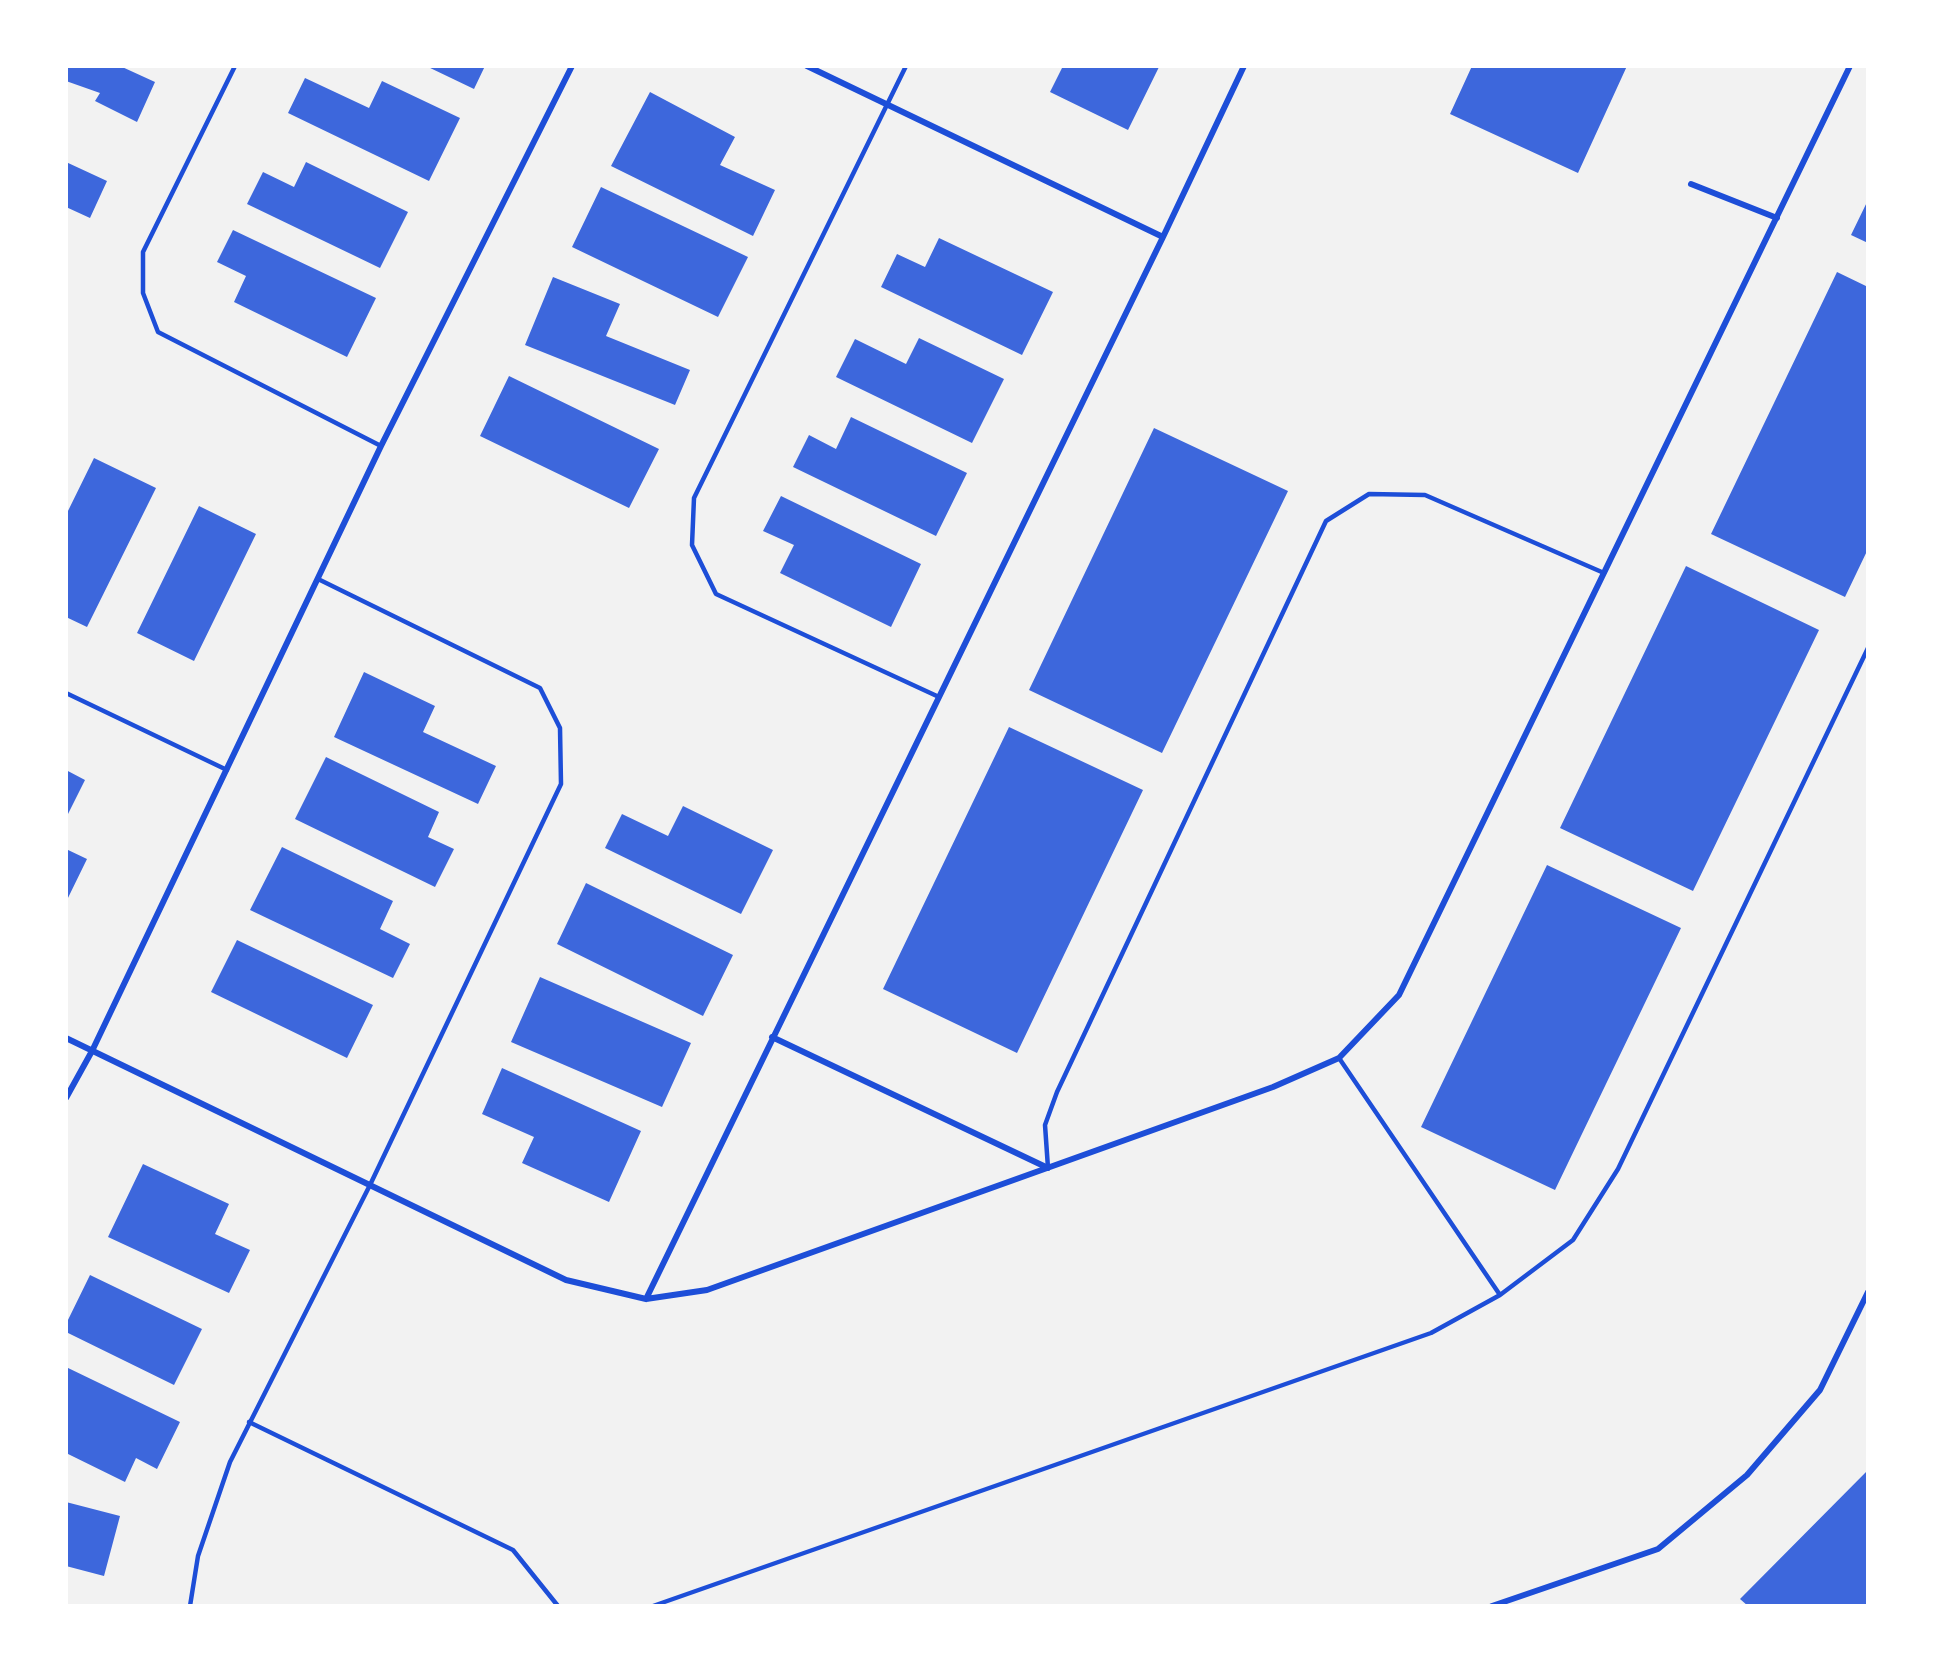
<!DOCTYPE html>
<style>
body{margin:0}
#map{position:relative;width:1934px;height:1672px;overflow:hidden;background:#f2f2f2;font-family:"Varela Round",sans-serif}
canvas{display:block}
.frame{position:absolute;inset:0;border:68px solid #fff;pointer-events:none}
</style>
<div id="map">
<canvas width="1934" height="1672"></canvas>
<div class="frame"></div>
</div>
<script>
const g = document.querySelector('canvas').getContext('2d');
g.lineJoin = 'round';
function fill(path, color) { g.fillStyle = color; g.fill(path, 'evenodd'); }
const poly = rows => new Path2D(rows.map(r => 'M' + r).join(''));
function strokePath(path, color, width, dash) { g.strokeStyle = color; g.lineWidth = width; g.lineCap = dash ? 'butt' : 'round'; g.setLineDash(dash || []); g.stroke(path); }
const building = poly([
 [66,66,120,66,155,82,137,122,95,101,100,93,66,81],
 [426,66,485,66,474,89],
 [1063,66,1157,66,1159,67,1128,130,1050,92],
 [1472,66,1627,66,1578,173,1450,114],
 [305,78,369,108,382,81,460,118,429,181,288,113],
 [650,92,735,137,720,165,775,190,753,236,611,166],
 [66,162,107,181,90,218,66,207],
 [306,162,408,212,380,268,247,204,263,172,294,187],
 [601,187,748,257,718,317,572,247],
 [1868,200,1868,243,1851,235],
 [233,230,376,298,347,357,234,302,246,276,217,262],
 [939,238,1053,292,1022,355,881,287,897,254,925,267],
 [1837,272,1868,287,1868,549,1845,597,1711,534],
 [553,277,620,304,606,336,690,370,675,405,525,345],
 [919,338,1004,379,972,443,836,377,855,339,906,364],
 [509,376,659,449,629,508,480,436],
 [851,417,967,473,936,536,793,467,809,435,836,449],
 [1154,428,1288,491,1162,753,1029,690],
 [94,458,156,488,87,627,66,617,66,515],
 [781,496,921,564,891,627,780,573,794,545,763,531],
 [199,506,256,534,194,661,137,633],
 [1686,566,1819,630,1693,891,1560,828],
 [364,672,435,706,423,732,496,766,478,804,334,737],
 [1009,727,1143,790,1017,1053,883,989],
 [326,757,439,812,428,837,454,849,435,887,295,819],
 [66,770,85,780,66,818],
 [683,806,773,850,741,914,605,848,622,814,668,836],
 [282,847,393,901,380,929,410,944,393,978,250,910],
 [66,849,87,859,66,902],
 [1547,865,1681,928,1555,1190,1421,1127],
 [586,883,733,955,703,1016,557,944],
 [237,940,373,1005,347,1058,211,992],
 [540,977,691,1043,662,1107,511,1042],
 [502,1068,641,1131,609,1202,522,1163,534,1137,482,1114],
 [143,1164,229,1204,215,1234,250,1250,229,1293,108,1237],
 [90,1275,202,1329,174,1385,66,1332,66,1324],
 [66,1367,180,1422,157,1469,136,1458,125,1482,66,1453],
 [1868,1470,1868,1606,1748,1606,1740,1599],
 [66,1502,120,1516,104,1576,66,1566]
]);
const service = poly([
 [235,66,143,252,143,293,158,332,381,446],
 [906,66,694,498,692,545,716,594,939,697],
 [66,693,227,770],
 [1339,1058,1500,1295],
 [1048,1168,1045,1125,1057,1092,1326,521,1369,494,1425,495,1604,573],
 [249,1422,513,1550,558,1606],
 [190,1606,198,1556,230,1462,370,1185,561,784,560,728,540,688,318,579],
 [653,1606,1431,1333,1500,1295,1573,1240,1618,1169,1868,648]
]);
const minor = poly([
 [807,66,1163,237],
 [1691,184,1777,218],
 [772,1037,1048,1168],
 [66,1038,566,1280,646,1299,707,1290,1273,1087,1339,1058,1399,995,1850,66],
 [66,1098,92,1051,381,446,572,66],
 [646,1299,1163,237,1244,66],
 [1492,1606,1658,1549,1747,1475,1820,1390,1868,1292]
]);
fill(building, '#3d67dc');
strokePath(service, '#1d4ed8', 4.5);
strokePath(minor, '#1d4ed8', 6);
</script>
